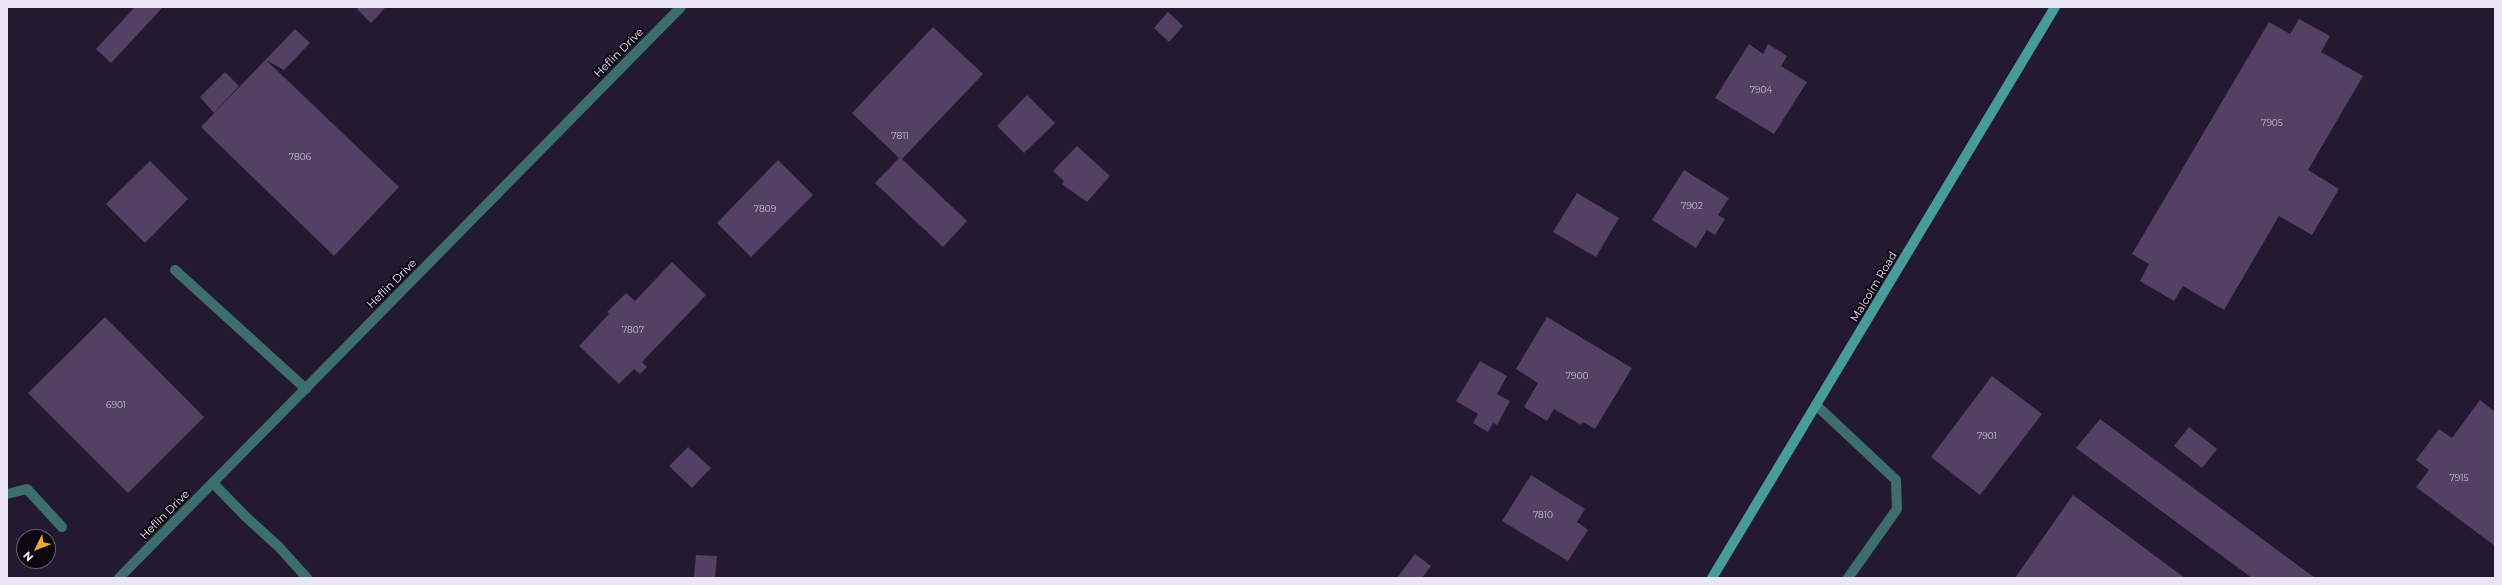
<!DOCTYPE html>
<style>
body{margin:0}
#map{position:relative;width:2502px;height:585px;overflow:hidden;background:#231a32;font-family:Montserrat,sans-serif}
canvas{display:block}
.frame{position:absolute;inset:0;border:8px solid #ebe6f6;pointer-events:none}
.north{position:absolute;left:16px;top:529px;width:40px;height:40px;box-sizing:border-box;background:#0b0711;border:1px solid #65606d;border-radius:50%;rotate:227deg;font-size:11px;font-weight:700;line-height:16px;text-align:center;color:#ebe6f6}
.north::after{content:'';display:block;margin:auto;width:14px;height:18px;background:#f0a63e;clip-path:polygon(50% 0,100% 100%,50% 72%,0 100%)}
</style>
<div id="map">
<canvas width="2502" height="585"></canvas>
<div class="frame"></div>
<div class="north">N</div>
</div>
<script>
const g = document.querySelector('canvas').getContext('2d');
g.lineJoin = 'round';
function fill(path, color) { g.fillStyle = color; g.fill(path, 'evenodd'); }
const poly = rows => new Path2D(rows.map(r => 'M' + r).join(''));
function strokePath(path, color, width, dash) { g.strokeStyle = color; g.lineWidth = width; g.lineCap = dash ? 'butt' : 'round'; g.setLineDash(dash || []); g.stroke(path); }
function write(font, color, halo, rows, align = 'center') {
  g.font = font + ' Montserrat,sans-serif'; g.lineWidth = 4; g.setLineDash([]); g.textBaseline = 'middle'; g.strokeStyle = halo; g.fillStyle = color; for (const [text, x, y, turn = 0] of rows) {
    g.save(); g.translate(x, y); g.rotate((+turn || 0) * Math.PI / 180); g.textAlign = isNaN(turn) ? turn : align; if (halo) g.strokeText(text, 0, 0); g.fillText(text, 0, 0); g.restore();
  }
}
const building = poly([
 [135,7,163,7,111,63,96,49],
 [359,7,386,7,371,23,357,9],
 [1168,12,1183,26,1169,42,1154,28],
 [2299,19,2330,36,2321,52,2363,76,2308,170,2339,189,2312,235,2279,216,2224,310,2183,286,2174,301,2140,281,2149,264,2132,254,2269,22,2290,34],
 [933,27,983,74,902,159,967,221,943,247,875,183,899,158,852,113],
 [295,29,310,43,284,70,266,60,399,187,334,256,201,127],
 [1749,44,1763,54,1768,44,1787,56,1781,66,1807,82,1774,134,1715,98],
 [225,72,239,86,214,113,200,97],
 [1027,95,1055,123,1024,153,997,126],
 [1077,146,1110,176,1087,202,1062,184,1064,181,1053,171],
 [778,160,813,195,751,257,717,223],
 [150,161,188,199,145,243,106,204],
 [1684,170,1729,198,1718,215,1725,219,1715,235,1707,230,1696,248,1652,220],
 [1577,193,1619,218,1596,257,1553,232],
 [672,262,706,295,642,362,647,367,640,374,634,369,619,384,579,346,609,314,607,312,626,293,635,301],
 [105,317,204,417,128,493,28,393],
 [1547,317,1632,368,1595,429,1583,422,1581,425,1554,409,1547,421,1524,407,1538,383,1516,369],
 [1480,361,1507,376,1497,394,1510,401,1497,425,1493,423,1488,432,1473,423,1478,414,1456,401],
 [1992,376,2042,414,1980,495,1931,457],
 [2480,400,2495,412,2495,546,2416,487,2429,470,2416,460,2439,429,2452,438],
 [2100,419,2315,578,2252,578,2076,448],
 [2189,427,2217,449,2202,468,2174,446],
 [688,447,711,468,692,488,669,466],
 [1531,475,1585,509,1577,522,1588,530,1568,561,1502,521],
 [2073,495,2185,578,2015,578],
 [1415,554,1431,566,1422,578,1397,578],
 [696,555,717,556,715,578,694,578]
]);
const lane = poly([
 [175,270,306,389],
 [1816,405,1896,480,1897,509,1848,578],
 [213,483,245,516,279,547,307,578],
 [7,494,27,489,62,527]
]);
const street = poly([
 [119,578,681,7]
]);
const secondary = poly([
 [1712,578,2055,7]
]);
const numberNames = [
 ["7904",1761,90],
 ["7905",2272,123],
 ["7811",900,136],
 ["7806",300,157],
 ["7902",1692,206],
 ["7809",765,209],
 ["7807",633,330],
 ["7900",1577,376],
 ["6901",116,405],
 ["7901",1987,436],
 ["7915",2459,478],
 ["7810",1543,515]
];
const streetNames = [
 ["Heflin Drive",619,53,-45],
 ["Heflin Drive",392,284,-45],
 ["Malcolm Road",1874,287,-59],
 ["Heflin Drive",165,515,-45]
];
fill(building, '#534163');
strokePath(lane, '#3d6e6d', 10);
strokePath(street, '#3d6e6d', 10);
strokePath(secondary, '#489b99', 10);
write('9px', '#c5bdd1', null, numberNames);
write('11px', '#ebe6f6', '#0b0711', streetNames);
</script>
